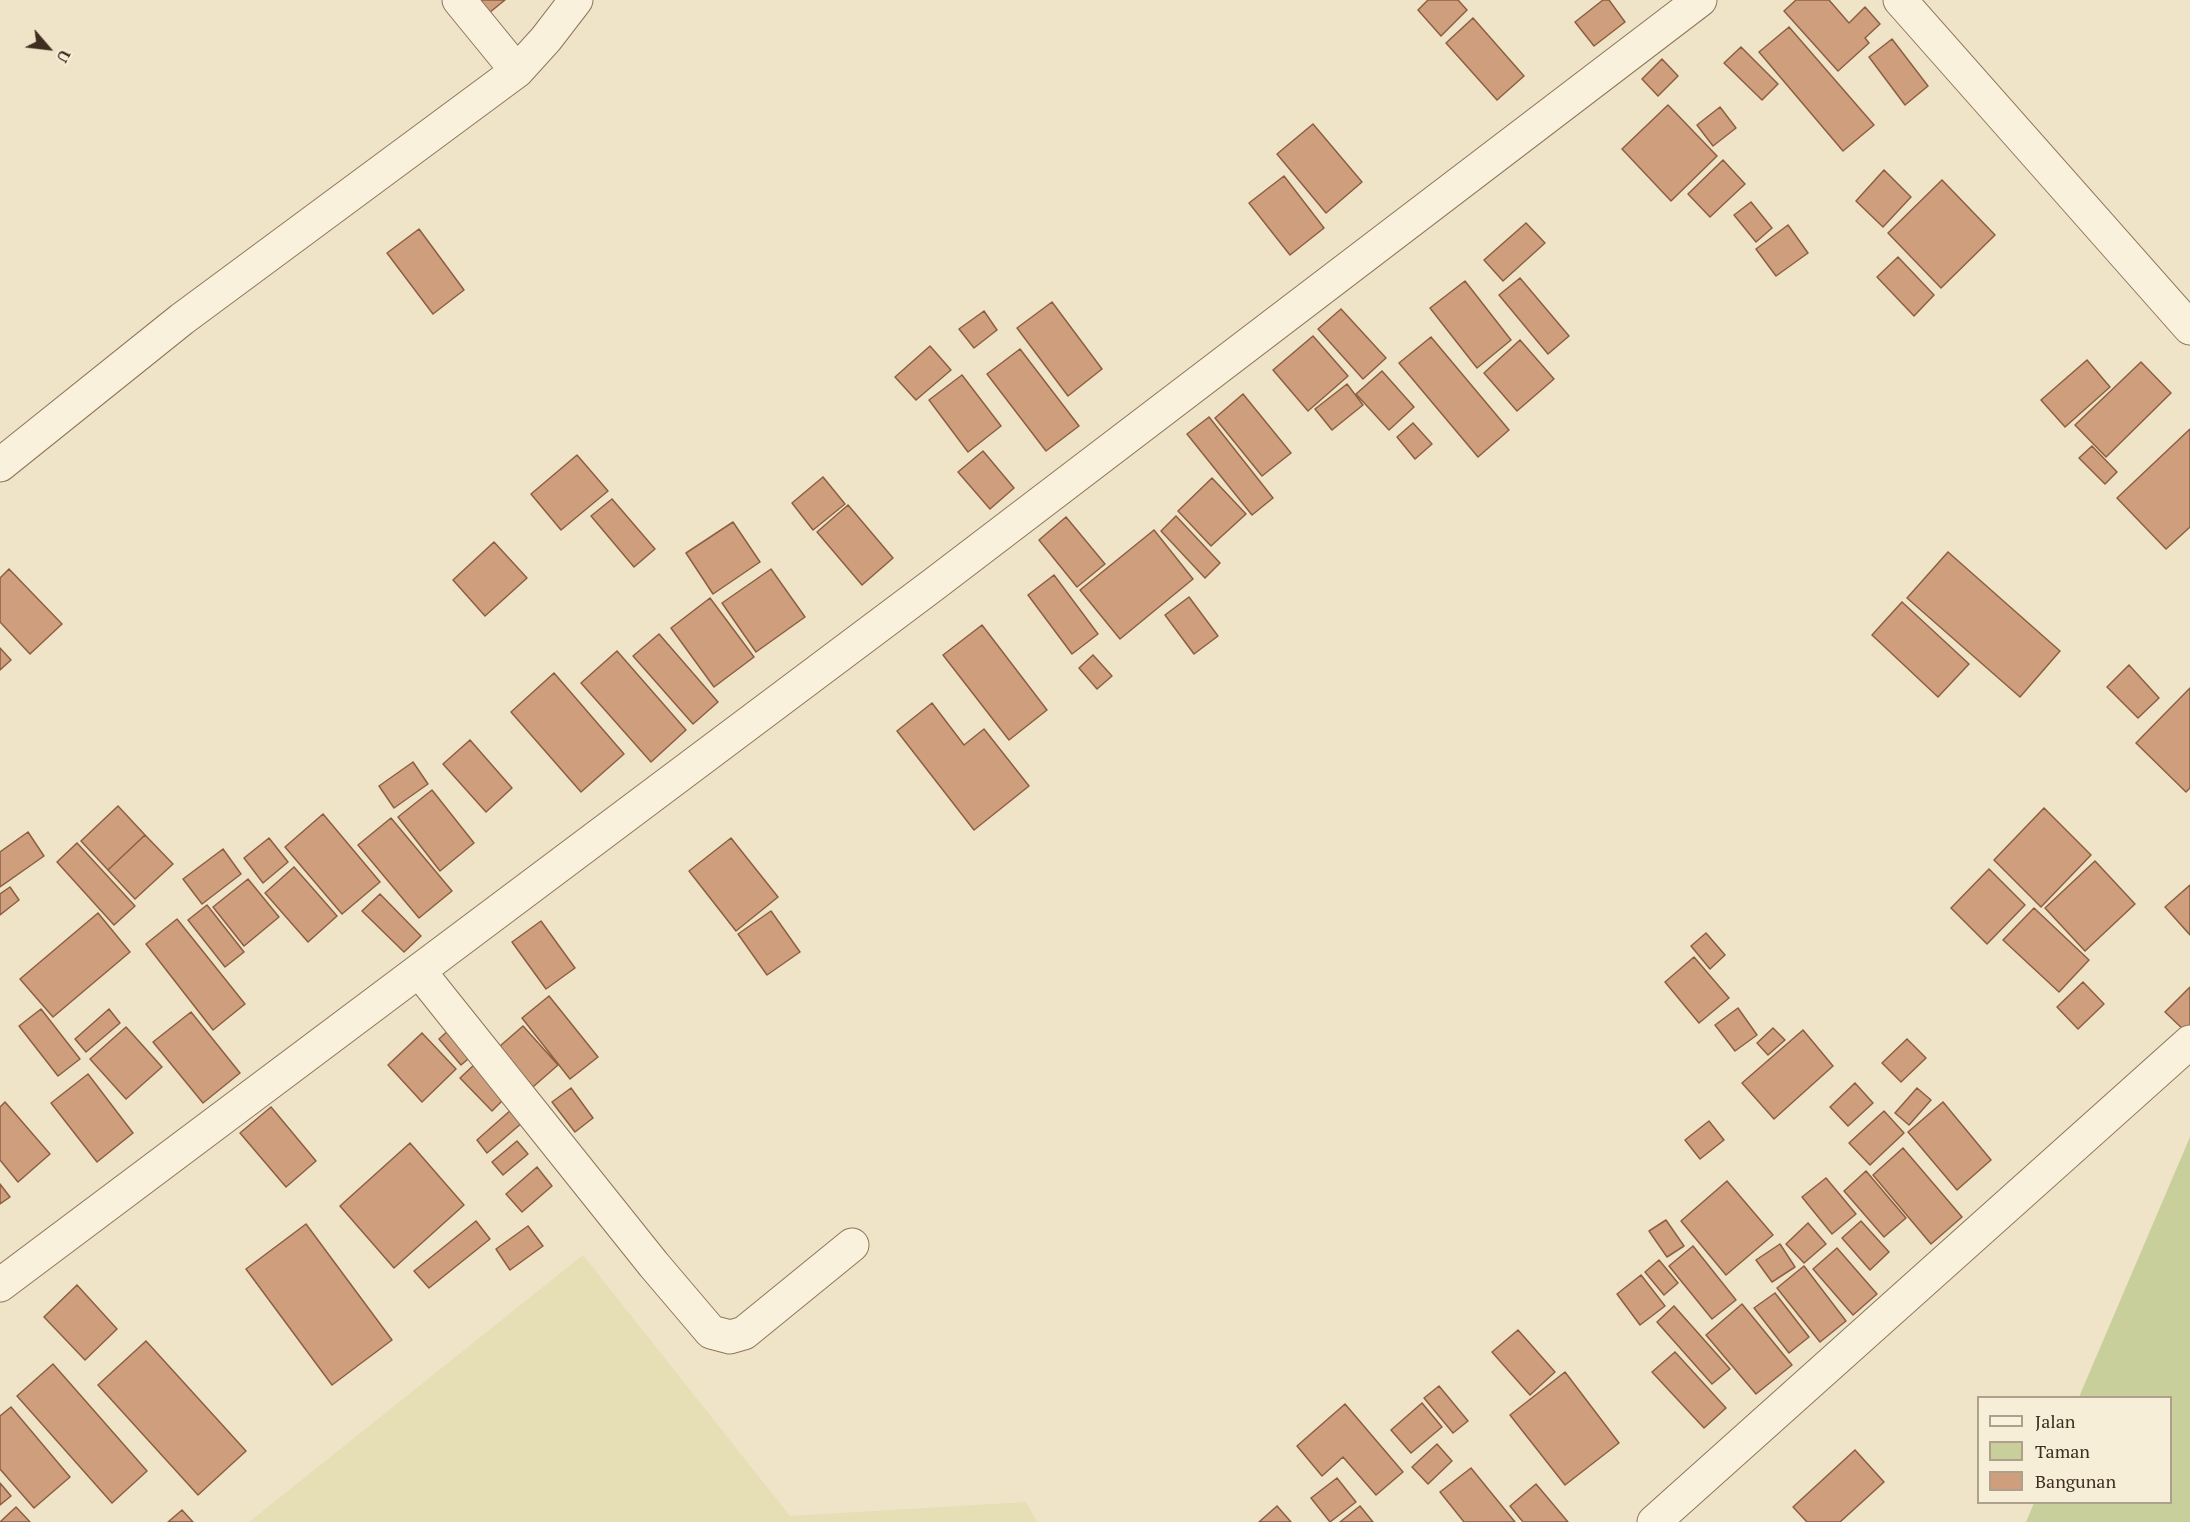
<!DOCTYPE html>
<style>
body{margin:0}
#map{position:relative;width:2190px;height:1522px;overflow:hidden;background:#f0e4c8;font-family:"PT Serif",serif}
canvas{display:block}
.legend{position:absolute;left:1977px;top:1396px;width:195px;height:108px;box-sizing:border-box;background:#f7eed8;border:2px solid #ada18e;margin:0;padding:8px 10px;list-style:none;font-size:18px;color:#3d2e20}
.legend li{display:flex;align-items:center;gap:12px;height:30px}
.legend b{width:30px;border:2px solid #ada18e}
.north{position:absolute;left:18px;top:18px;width:60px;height:60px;-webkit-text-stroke:4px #f7eed8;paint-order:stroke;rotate:118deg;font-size:16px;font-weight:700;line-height:24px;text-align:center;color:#3d2e20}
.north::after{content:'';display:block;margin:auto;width:21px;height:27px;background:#3d2e20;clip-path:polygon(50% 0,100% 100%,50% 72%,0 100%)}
</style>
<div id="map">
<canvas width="2190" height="1522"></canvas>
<ul class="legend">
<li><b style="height:8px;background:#faf1dc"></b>Jalan</li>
<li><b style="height:16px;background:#c9cf9b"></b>Taman</li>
<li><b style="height:16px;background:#cf9f7d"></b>Bangunan</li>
</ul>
<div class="north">U</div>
</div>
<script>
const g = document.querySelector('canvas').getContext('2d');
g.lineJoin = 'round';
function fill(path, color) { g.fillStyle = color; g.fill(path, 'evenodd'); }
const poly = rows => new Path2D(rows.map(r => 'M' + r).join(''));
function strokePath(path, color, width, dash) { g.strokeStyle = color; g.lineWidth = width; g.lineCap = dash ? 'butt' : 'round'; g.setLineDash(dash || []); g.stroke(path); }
const farmland = poly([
 [583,1255,790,1516,1026,1502,1037,1522,249,1522]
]);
const green = poly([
 [2190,1137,2190,1522,2026,1522,2034,1503,2170,1502,2170,1398,2079,1397]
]);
const building = poly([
 [470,0,505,0,484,17,470,0],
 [1428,0,1458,0,1467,10,1441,36,1418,10,1428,0],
 [1603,0,1609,0,1625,22,1594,46,1575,22,1603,0],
 [1796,0,1829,0,1849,23,1865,7,1880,24,1865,38,1869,43,1838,71,1784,11,1796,0],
 [1473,18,1524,76,1497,100,1446,43,1473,18],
 [1789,27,1874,125,1843,151,1759,52,1789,27],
 [1892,39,1928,86,1905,105,1869,57,1892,39],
 [1741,47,1778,84,1762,100,1724,63,1741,47],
 [1662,59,1678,76,1658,96,1642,79,1662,59],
 [1668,105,1717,156,1671,201,1622,149,1668,105],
 [1720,107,1736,128,1713,146,1697,125,1720,107],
 [1313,124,1362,182,1326,213,1277,154,1313,124],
 [1723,160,1745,184,1710,217,1688,194,1723,160],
 [1884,170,1911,197,1883,227,1856,201,1884,170],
 [1284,176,1324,228,1290,255,1249,203,1284,176],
 [1942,180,1995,235,1941,288,1888,233,1942,180],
 [1751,202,1772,228,1756,242,1734,215,1751,202],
 [1526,223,1545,243,1503,281,1484,260,1526,223],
 [1788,225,1808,253,1776,276,1756,249,1788,225],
 [419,229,464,290,433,314,387,253,419,229],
 [1898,257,1934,295,1914,316,1877,277,1898,257],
 [1520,278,1569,336,1548,354,1499,295,1520,278],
 [1465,281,1511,340,1477,368,1430,308,1465,281],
 [1052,302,1102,369,1068,396,1017,328,1052,302],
 [1341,309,1386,358,1363,379,1318,329,1341,309],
 [984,311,997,330,974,348,959,329,984,311],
 [1313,336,1348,376,1308,411,1273,370,1313,336],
 [1431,337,1509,430,1478,457,1399,363,1431,337],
 [1520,340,1554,379,1517,411,1484,373,1520,340],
 [930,346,951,370,916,400,895,377,930,346],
 [1020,349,1079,426,1046,451,987,374,1020,349],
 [2087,360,2110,387,2065,427,2041,400,2087,360],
 [2141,362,2171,393,2106,457,2075,425,2141,362],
 [1382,371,1414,407,1389,430,1356,394,1382,371],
 [962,375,1001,426,968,452,929,400,962,375],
 [1347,384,1363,405,1332,430,1315,409,1347,384],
 [1243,394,1291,453,1262,476,1215,418,1243,394],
 [1209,417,1273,498,1252,515,1187,434,1209,417],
 [1413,423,1432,444,1415,459,1397,437,1413,423],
 [2190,429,2190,527,2166,549,2117,498,2190,429],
 [2092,446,2117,472,2105,484,2079,458,2092,446],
 [983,451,1014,488,990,509,958,472,983,451],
 [577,455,608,491,561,530,531,494,577,455],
 [823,477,845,504,813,530,792,503,823,477],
 [1212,478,1246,514,1211,546,1178,511,1212,478],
 [612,499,655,549,634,567,591,516,612,499],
 [848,505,893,558,862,585,817,532,848,505],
 [1176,516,1220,563,1205,578,1161,531,1176,516],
 [1066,517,1105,564,1077,587,1039,540,1066,517],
 [733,522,760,562,713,594,686,553,733,522],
 [1154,530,1193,579,1120,639,1080,590,1154,530],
 [494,542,527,578,485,616,453,580,494,542],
 [1948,552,2060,651,2020,697,1907,598,1948,552],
 [9,569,62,624,30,654,0,622,0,578,9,569],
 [771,569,805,617,756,652,722,603,771,569],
 [1054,575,1098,634,1072,654,1028,595,1054,575],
 [1189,597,1218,636,1194,654,1165,615,1189,597],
 [710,598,754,657,714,687,671,628,710,598],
 [1902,602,1969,664,1938,697,1872,635,1902,602],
 [982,625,1047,710,1009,740,943,655,982,625],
 [659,634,718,702,693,724,633,656,659,634],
 [0,648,11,660,0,670,0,648],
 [617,651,686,730,651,762,581,683,617,651],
 [1093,655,1112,676,1097,689,1079,668,1093,655],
 [2129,665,2159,698,2138,718,2107,687,2129,665],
 [554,673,624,754,581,792,511,712,554,673],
 [2190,688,2190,788,2186,792,2136,743,2190,688],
 [932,703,964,745,984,729,1029,786,974,830,897,731,932,703],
 [470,740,512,788,486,812,443,764,470,740],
 [413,762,428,784,394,808,379,786,413,762],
 [432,790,474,843,440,871,398,817,432,790],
 [118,806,145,835,108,870,81,841,118,806],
 [2044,808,2091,855,2041,907,1994,860,2044,808],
 [323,814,380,882,342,914,285,847,323,814],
 [391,818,452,891,419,918,358,845,391,818],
 [28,832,44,856,0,887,0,852,28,832],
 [145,835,173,864,135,899,108,870,145,835],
 [269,838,288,862,263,883,244,858,269,838],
 [731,838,778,897,736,931,689,871,731,838],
 [77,843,135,906,114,925,57,862,77,843],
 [223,849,241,874,202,904,183,879,223,849],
 [2095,861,2135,904,2085,951,2045,908,2095,861],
 [294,867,337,916,308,942,265,893,294,867],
 [1989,869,2025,905,1987,944,1951,908,1989,869],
 [248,879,279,917,244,946,213,907,248,879],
 [2190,885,2190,935,2165,907,2190,885],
 [10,887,19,900,0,915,0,894,10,887],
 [380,894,421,936,404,952,362,911,380,894],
 [207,905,244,952,225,967,188,920,207,905],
 [2034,908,2089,960,2059,992,2003,940,2034,908],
 [771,911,800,952,767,975,738,934,771,911],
 [98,913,130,952,53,1017,20,979,98,913],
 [177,919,245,1004,213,1030,146,944,177,919],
 [541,921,575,968,546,989,512,942,541,921],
 [1706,933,1725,955,1710,969,1691,946,1706,933],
 [1694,957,1729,998,1699,1023,1665,982,1694,957],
 [2083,982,2104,1004,2078,1029,2057,1007,2083,982],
 [2190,987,2190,1031,2187,1033,2165,1012,2190,987],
 [549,996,598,1057,570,1079,522,1018,549,996],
 [1738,1008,1757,1035,1735,1051,1715,1025,1738,1008],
 [41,1009,80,1059,58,1076,19,1026,41,1009],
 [109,1009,120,1023,86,1052,75,1039,109,1009],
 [191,1012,240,1073,203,1103,153,1042,191,1012],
 [523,1026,558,1065,526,1093,492,1053,523,1026],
 [126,1027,162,1067,126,1099,90,1059,126,1027],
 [451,1028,474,1054,461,1065,439,1039,451,1028],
 [1773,1028,1785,1040,1768,1055,1757,1043,1773,1028],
 [1803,1030,1833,1066,1774,1119,1742,1083,1803,1030],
 [422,1033,456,1069,422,1102,388,1065,422,1033],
 [1907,1039,1926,1058,1901,1082,1882,1063,1907,1039],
 [476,1063,508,1095,492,1111,460,1078,476,1063],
 [88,1074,133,1133,97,1162,51,1103,88,1074],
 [1855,1083,1873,1103,1848,1126,1830,1107,1855,1083],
 [571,1088,593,1118,575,1132,552,1102,571,1088],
 [1917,1088,1931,1100,1909,1125,1895,1113,1917,1088],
 [5,1102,50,1154,18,1182,0,1160,0,1107,5,1102],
 [1943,1102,1991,1160,1957,1190,1908,1132,1943,1102],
 [271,1107,316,1161,286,1187,240,1133,271,1107],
 [512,1109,523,1122,487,1153,477,1140,512,1109],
 [1884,1111,1904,1133,1870,1165,1849,1143,1884,1111],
 [1709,1121,1724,1140,1700,1159,1685,1140,1709,1121],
 [517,1141,528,1154,503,1175,492,1162,517,1141],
 [410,1143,464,1205,394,1268,340,1206,410,1143],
 [1903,1148,1962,1217,1931,1244,1873,1175,1903,1148],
 [537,1167,552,1186,522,1212,506,1194,537,1167],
 [1866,1171,1906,1218,1884,1237,1844,1191,1866,1171],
 [1826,1178,1856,1214,1832,1234,1802,1197,1826,1178],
 [1727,1181,1773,1235,1726,1275,1681,1221,1727,1181],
 [0,1184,10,1197,0,1204,0,1184],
 [1666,1220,1684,1246,1667,1257,1649,1231,1666,1220],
 [476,1221,490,1239,429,1288,414,1271,476,1221],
 [1861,1221,1889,1252,1870,1270,1842,1238,1861,1221],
 [1808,1223,1826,1244,1804,1263,1786,1244,1808,1223],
 [306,1224,392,1340,332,1385,246,1269,306,1224],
 [528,1226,543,1246,510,1270,496,1249,528,1226],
 [1780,1244,1795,1267,1772,1282,1756,1260,1780,1244],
 [1693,1246,1736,1300,1712,1319,1669,1266,1693,1246],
 [1837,1248,1877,1294,1853,1315,1813,1269,1837,1248],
 [1659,1260,1678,1283,1664,1295,1645,1272,1659,1260],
 [1804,1266,1846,1321,1820,1342,1777,1288,1804,1266],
 [1641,1275,1665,1306,1640,1325,1617,1294,1641,1275],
 [77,1285,117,1329,85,1360,44,1317,77,1285],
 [1775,1293,1809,1337,1789,1353,1754,1308,1775,1293],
 [1742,1304,1792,1365,1756,1394,1706,1335,1742,1304],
 [1674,1306,1730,1369,1712,1384,1657,1322,1674,1306],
 [1518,1330,1555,1372,1530,1395,1492,1352,1518,1330],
 [146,1341,246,1451,198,1495,98,1385,146,1341],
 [1675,1352,1726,1408,1704,1428,1652,1372,1675,1352],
 [53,1364,147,1471,112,1503,17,1396,53,1364],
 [1565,1372,1619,1443,1565,1485,1510,1415,1565,1372],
 [1439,1386,1468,1421,1453,1433,1424,1398,1439,1386],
 [1422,1403,1442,1427,1411,1453,1391,1430,1422,1403],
 [1345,1404,1403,1472,1376,1495,1343,1457,1322,1476,1297,1446,1345,1404],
 [11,1407,70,1477,34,1508,0,1469,0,1416,11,1407],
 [1437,1444,1452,1461,1428,1484,1412,1467,1437,1444],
 [1855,1450,1884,1482,1840,1522,1807,1522,1793,1507,1855,1450],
 [1471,1468,1515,1522,1464,1522,1440,1492,1471,1468],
 [1337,1478,1356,1502,1330,1522,1311,1498,1337,1478],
 [0,1483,11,1496,0,1505,0,1483],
 [1536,1484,1568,1522,1523,1522,1510,1506,1536,1484],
 [1277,1506,1291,1522,1259,1522,1277,1506],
 [1360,1506,1373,1522,1340,1522,1360,1506],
 [16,1507,30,1522,0,1522,16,1507],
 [182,1510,193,1522,168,1522,182,1510]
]);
const street = poly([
 [459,0,517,71],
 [1900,0,2190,328],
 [0,465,182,319,517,71,546,39,576,0],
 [419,971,654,1265,711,1332,730,1337,744,1333,852,1245],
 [0,1285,933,585,1700,0],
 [1654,1522,2190,1042]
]);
fill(farmland, '#e6deb5');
fill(green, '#c9cf9b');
fill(building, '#cf9f7d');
strokePath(building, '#8d5f41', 1.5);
strokePath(street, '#8d765c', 35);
strokePath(street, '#faf1dc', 33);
</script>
